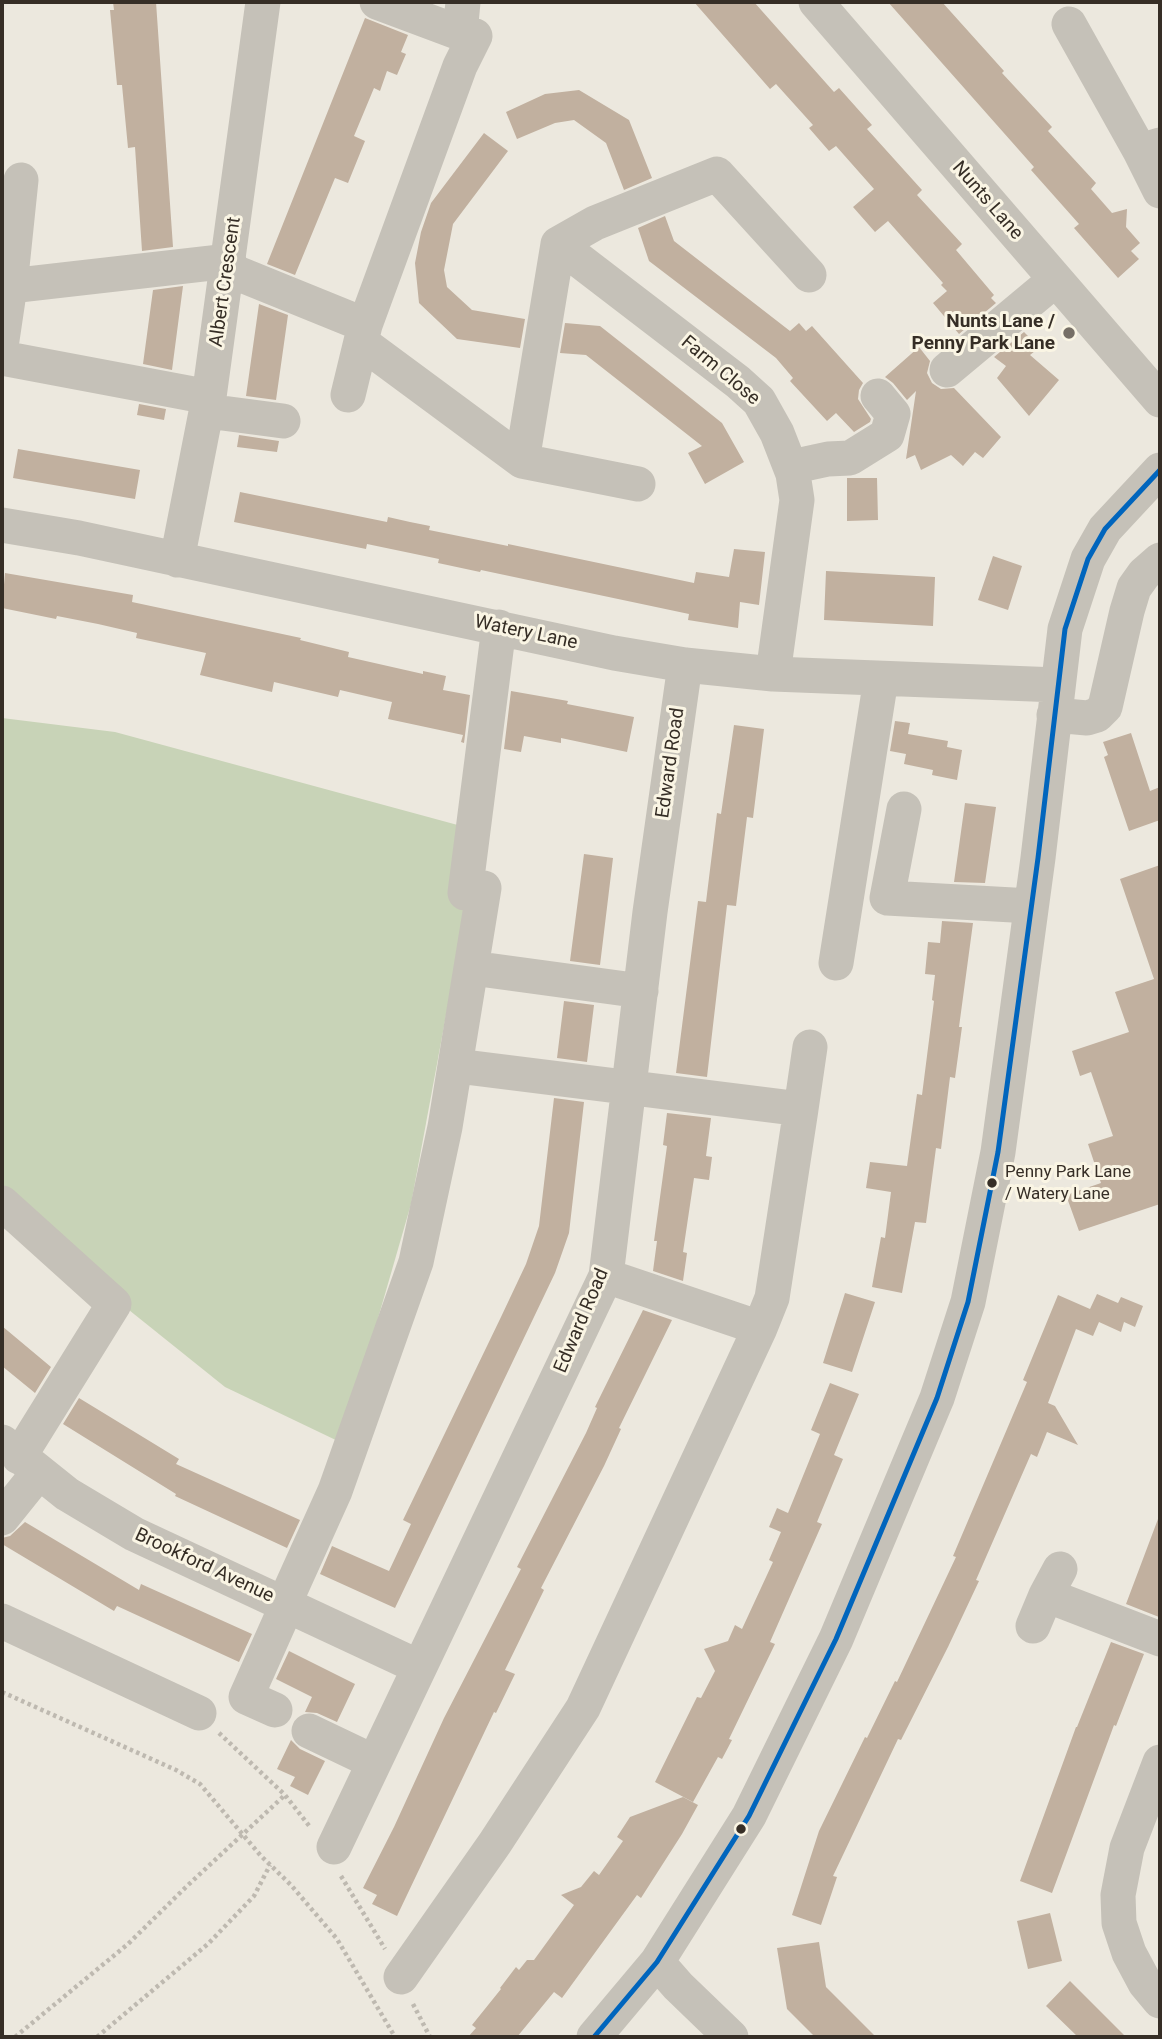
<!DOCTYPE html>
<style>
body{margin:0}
#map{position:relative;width:1162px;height:2039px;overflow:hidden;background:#ece8de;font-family:Roboto,sans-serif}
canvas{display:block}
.frame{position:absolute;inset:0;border:4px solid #362e26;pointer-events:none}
</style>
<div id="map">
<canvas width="1162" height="2039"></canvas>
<div class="frame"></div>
</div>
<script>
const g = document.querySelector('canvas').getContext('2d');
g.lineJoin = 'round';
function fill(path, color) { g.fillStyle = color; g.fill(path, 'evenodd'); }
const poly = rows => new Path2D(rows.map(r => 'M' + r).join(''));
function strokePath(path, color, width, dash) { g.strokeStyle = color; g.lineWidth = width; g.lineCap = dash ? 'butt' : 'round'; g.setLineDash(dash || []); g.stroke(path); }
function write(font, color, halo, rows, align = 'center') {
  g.font = font + ' Roboto,sans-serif'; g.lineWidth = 6; g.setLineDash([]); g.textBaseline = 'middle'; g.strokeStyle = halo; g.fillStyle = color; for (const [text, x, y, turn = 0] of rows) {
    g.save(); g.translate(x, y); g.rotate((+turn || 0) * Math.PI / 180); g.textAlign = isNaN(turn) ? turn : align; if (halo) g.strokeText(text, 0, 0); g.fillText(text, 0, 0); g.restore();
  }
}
const green = poly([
 [2,718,115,732,465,827,465,913,411,1204,342,1443,225,1387,119,1302,2,1198]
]);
const building = poly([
 [113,2,156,2,173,247,142,251,135,147,128,148,122,85,117,85,110,10,114,10],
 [694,2,754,2,834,92,839,88,872,125,867,129,922,190,917,195,962,244,956,250,994,295,991,298,996,303,959,334,933,303,947,291,941,285,943,283,888,221,875,232,853,207,874,189,836,146,829,151,809,128,813,125,776,84,770,89],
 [888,2,942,2,1004,71,1002,73,1052,127,1048,131,1096,183,1091,189,1112,213,1127,209,1126,227,1140,243,1131,251,1139,259,1118,278,1074,228,1079,224,1031,170,1034,167],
 [365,18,408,35,401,52,406,54,397,75,387,71,380,91,374,88,354,136,365,141,348,183,335,178,295,275,267,264],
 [579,90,629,120,652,178,624,190,606,143,574,120,555,123,517,139,506,112,545,94],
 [484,133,508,151,453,224,444,270,447,287,472,310,525,319,520,348,457,339,419,303,415,263,421,232,431,203],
 [665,216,674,241,790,331,799,323,806,331,812,326,863,383,859,390,858,399,871,419,870,422,854,432,836,413,827,421,790,381,793,378,776,358,649,261,638,228],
 [183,286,172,370,143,364,153,290],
 [259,304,288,315,276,400,246,396],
 [565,323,600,326,657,371,722,423,744,462,705,484,688,453,702,446,586,355,560,353],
 [1024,332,1030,338,1025,343,1035,351,1030,355,1059,380,1029,416,997,378,1006,366,994,357],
 [919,347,930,361,927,373,932,383,941,389,954,388,1001,437,983,458,975,452,963,466,951,455,921,470,915,455,906,459,916,391,907,400,893,383,885,377],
 [139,404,166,409,164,420,137,415],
 [239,435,279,441,277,452,237,447],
 [18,449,140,470,135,499,13,478],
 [847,478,877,478,878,520,847,521],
 [240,492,387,522,388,517,410,522,430,526,429,530,508,546,508,544,694,583,696,572,729,577,734,549,765,552,759,605,740,602,738,628,688,620,689,614,481,570,480,572,438,563,439,559,367,544,366,549,234,522],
 [993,556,1022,566,1008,610,978,600],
 [826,571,935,577,933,626,824,620],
 [5,573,133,595,132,602,301,638,300,640,349,652,348,657,423,674,423,671,446,676,443,690,470,695,464,743,461,742,463,735,388,719,392,702,340,690,338,697,274,682,272,692,200,675,206,653,136,638,137,633,98,624,57,616,56,619,2,608],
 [511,691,568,701,567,704,634,717,627,752,561,738,561,743,524,736,521,752,504,749],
 [895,721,910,723,908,734,948,741,947,747,962,750,957,780,932,775,933,770,904,764,906,754,890,751],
 [734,725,764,729,753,818,747,817,736,906,727,905,707,1077,676,1073,698,901,706,902,717,813,721,814],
 [1131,733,1150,791,1160,787,1160,820,1129,831,1104,757,1108,755,1103,742],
 [965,803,996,807,985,883,954,882],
 [584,854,613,858,600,965,570,961],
 [1160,865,1160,1204,1079,1231,1066,1195,1101,1183,1088,1144,1113,1136,1091,1072,1080,1076,1072,1051,1129,1032,1115,992,1154,979,1120,879],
 [942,921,973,923,959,1027,962,1027,955,1078,950,1077,941,1149,936,1148,926,1223,915,1222,902,1293,872,1287,881,1237,885,1238,891,1192,866,1188,870,1162,907,1166,917,1094,922,1095,934,1001,932,1000,935,975,925,974,928,942,940,943],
 [564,1001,594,1005,587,1062,557,1058],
 [554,1098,584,1102,569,1233,555,1273,395,1608,320,1574,332,1546,389,1571,411,1524,403,1520,501,1317,526,1264,539,1226],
 [667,1113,711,1118,706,1156,712,1157,709,1180,694,1178,683,1252,687,1253,683,1281,653,1271,657,1241,654,1241,667,1146,663,1145],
 [845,1293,875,1302,852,1372,823,1363],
 [1097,1294,1118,1303,1121,1297,1143,1306,1135,1327,1124,1322,1121,1332,1099,1322,1093,1336,1076,1329,1048,1403,1055,1406,1078,1445,1047,1432,1037,1457,1031,1454,976,1580,979,1581,948,1647,901,1740,898,1739,833,1876,837,1877,821,1925,792,1915,819,1831,865,1737,867,1738,895,1681,897,1682,956,1557,953,1556,1027,1382,1023,1380,1058,1295,1090,1309],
 [643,1310,672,1320,619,1428,621,1429,604,1466,541,1588,544,1590,505,1670,515,1674,496,1713,494,1712,397,1916,372,1904,377,1895,363,1888,394,1827,444,1718,521,1569,517,1567,586,1433,597,1408,595,1407],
 [2,1326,51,1367,35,1393,2,1366],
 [830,1383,859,1394,834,1455,843,1459,817,1522,822,1524,770,1642,775,1644,729,1739,732,1740,722,1759,718,1757,693,1802,655,1782,697,1697,701,1698,715,1671,704,1649,728,1641,735,1625,742,1629,773,1562,769,1560,781,1532,769,1527,777,1508,788,1513,820,1434,811,1430],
 [79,1398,179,1459,176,1464,300,1520,287,1548,175,1496,176,1494,63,1424],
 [1158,1519,1160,1519,1159,1617,1126,1604],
 [25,1522,139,1590,141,1584,252,1634,239,1662,117,1606,114,1611,2,1544,2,1538,10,1536],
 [1111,1642,1144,1654,1116,1726,1114,1725,1052,1893,1020,1881,1076,1727,1077,1727],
 [289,1651,355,1684,337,1722,317,1713,305,1712,312,1697,276,1679],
 [291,1740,300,1749,325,1761,308,1795,290,1786,295,1777,277,1769],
 [683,1797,698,1805,682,1834,641,1898,637,1895,562,1998,554,1992,517,2037,468,2037,476,2028,472,2025,501,1989,500,1988,516,1967,519,1970,527,1960,534,1960,574,1905,561,1895,581,1887,594,1871,599,1875,623,1841,617,1837,630,1817],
 [1050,1913,1062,1961,1028,1969,1017,1921],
 [819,1942,826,1987,876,2037,815,2037,787,2009,777,1948],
 [1070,1981,1126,2037,1078,2037,1046,2006]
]);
const path = poly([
 [2,1692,176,1770,200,1784,261,1856,291,1885,337,1939,395,2037],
 [219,1733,285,1795,310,1827],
 [341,1876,385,1949],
 [413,2004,430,2037],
 [15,2037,128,1944,187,1886,285,1795],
 [97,2037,208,1944,254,1896,270,1865]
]);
const minor = poly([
 [377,2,460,33,463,2],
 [816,2,1160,400],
 [1069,24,1140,151,1160,145],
 [1140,151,1160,191],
 [558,244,738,382,759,401,777,433,793,474,797,500,773,674],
 [558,244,595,223,717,174,809,275],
 [227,269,365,325,348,395],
 [10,286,21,180],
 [365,325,460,66,475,36,460,33],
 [2,340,10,286,229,261],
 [361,342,522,461,558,244],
 [2,358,209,397],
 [947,370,1055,280],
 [207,411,283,421],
 [522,461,638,484],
 [791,467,828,459,850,458,887,435,893,414,878,396],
 [2,525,79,538,614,653,685,665,773,674,1058,685],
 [177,560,209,397,263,2],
 [1054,715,1087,718,1097,715,1105,707,1127,611,1134,588,1144,574,1160,560],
 [904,809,887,898,1031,906],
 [465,893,499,627],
 [836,963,881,679],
 [472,968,641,991],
 [457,1066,801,1109,810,1047],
 [2,1203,114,1304,19,1457],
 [606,1276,760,1328,772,1298,801,1109],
 [2,1442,67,1494,134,1534,419,1667],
 [2,1518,39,1472],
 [1060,1569,1046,1595,1160,1639],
 [284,1604,335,1491,416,1262,445,1127,484,888],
 [2,1621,199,1713],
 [1033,1626,1046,1595],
 [275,1710,246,1697,287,1605],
 [309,1731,374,1762],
 [1160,1762,1127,1848,1118,1895,1119,1923,1129,1953,1145,1983,1160,2001],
 [334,1847,606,1276,650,912,685,665],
 [657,1962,678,1986,731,2037],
 [401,1977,495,1843,583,1708,760,1328],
 [594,2037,657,1962,749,1816,836,1639,937,1398,968,1302,998,1152,1038,858,1065,629,1088,559,1105,529,1160,470]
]);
const bus1 = poly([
 [594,2037,657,1962,749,1816,836,1639,937,1398,968,1302,998,1152,1038,858,1065,629,1088,559,1105,529,1160,470]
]);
const markers = [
 [1069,333,7,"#766f66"],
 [992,1183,6,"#362e26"],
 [741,1829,6,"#362e26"]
];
const busNames = [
 ["Penny Park Lane",1005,1173],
 ["/ Watery Lane",1005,1195]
];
const streetNames = [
 ["Nunts Lane",987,201,49],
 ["Albert Crescent",226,282,-82],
 ["Farm Close",720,371,40],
 ["Watery Lane",526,633,12],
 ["Edward Road",671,763,-82],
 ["Edward Road",582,1321,-67],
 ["Brookford Avenue",204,1566,25]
];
const poiNames = [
 ["Nunts Lane /",1055,322],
 ["Penny Park Lane",1055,344]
];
fill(green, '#c8d3b7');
fill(building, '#c1b09f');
strokePath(path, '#beb9b0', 4.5, [3.5, 3.5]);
strokePath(minor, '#c5c1b8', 35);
strokePath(bus1, '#0065bd', 5);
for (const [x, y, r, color] of markers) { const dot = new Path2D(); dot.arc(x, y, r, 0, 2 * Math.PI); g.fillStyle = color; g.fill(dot); strokePath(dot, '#faf5e4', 2.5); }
write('17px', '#362e26', '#faf5e4', busNames, 'left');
write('19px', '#362e26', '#faf5e4', streetNames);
write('bold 19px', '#362e26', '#faf5e4', poiNames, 'right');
</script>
